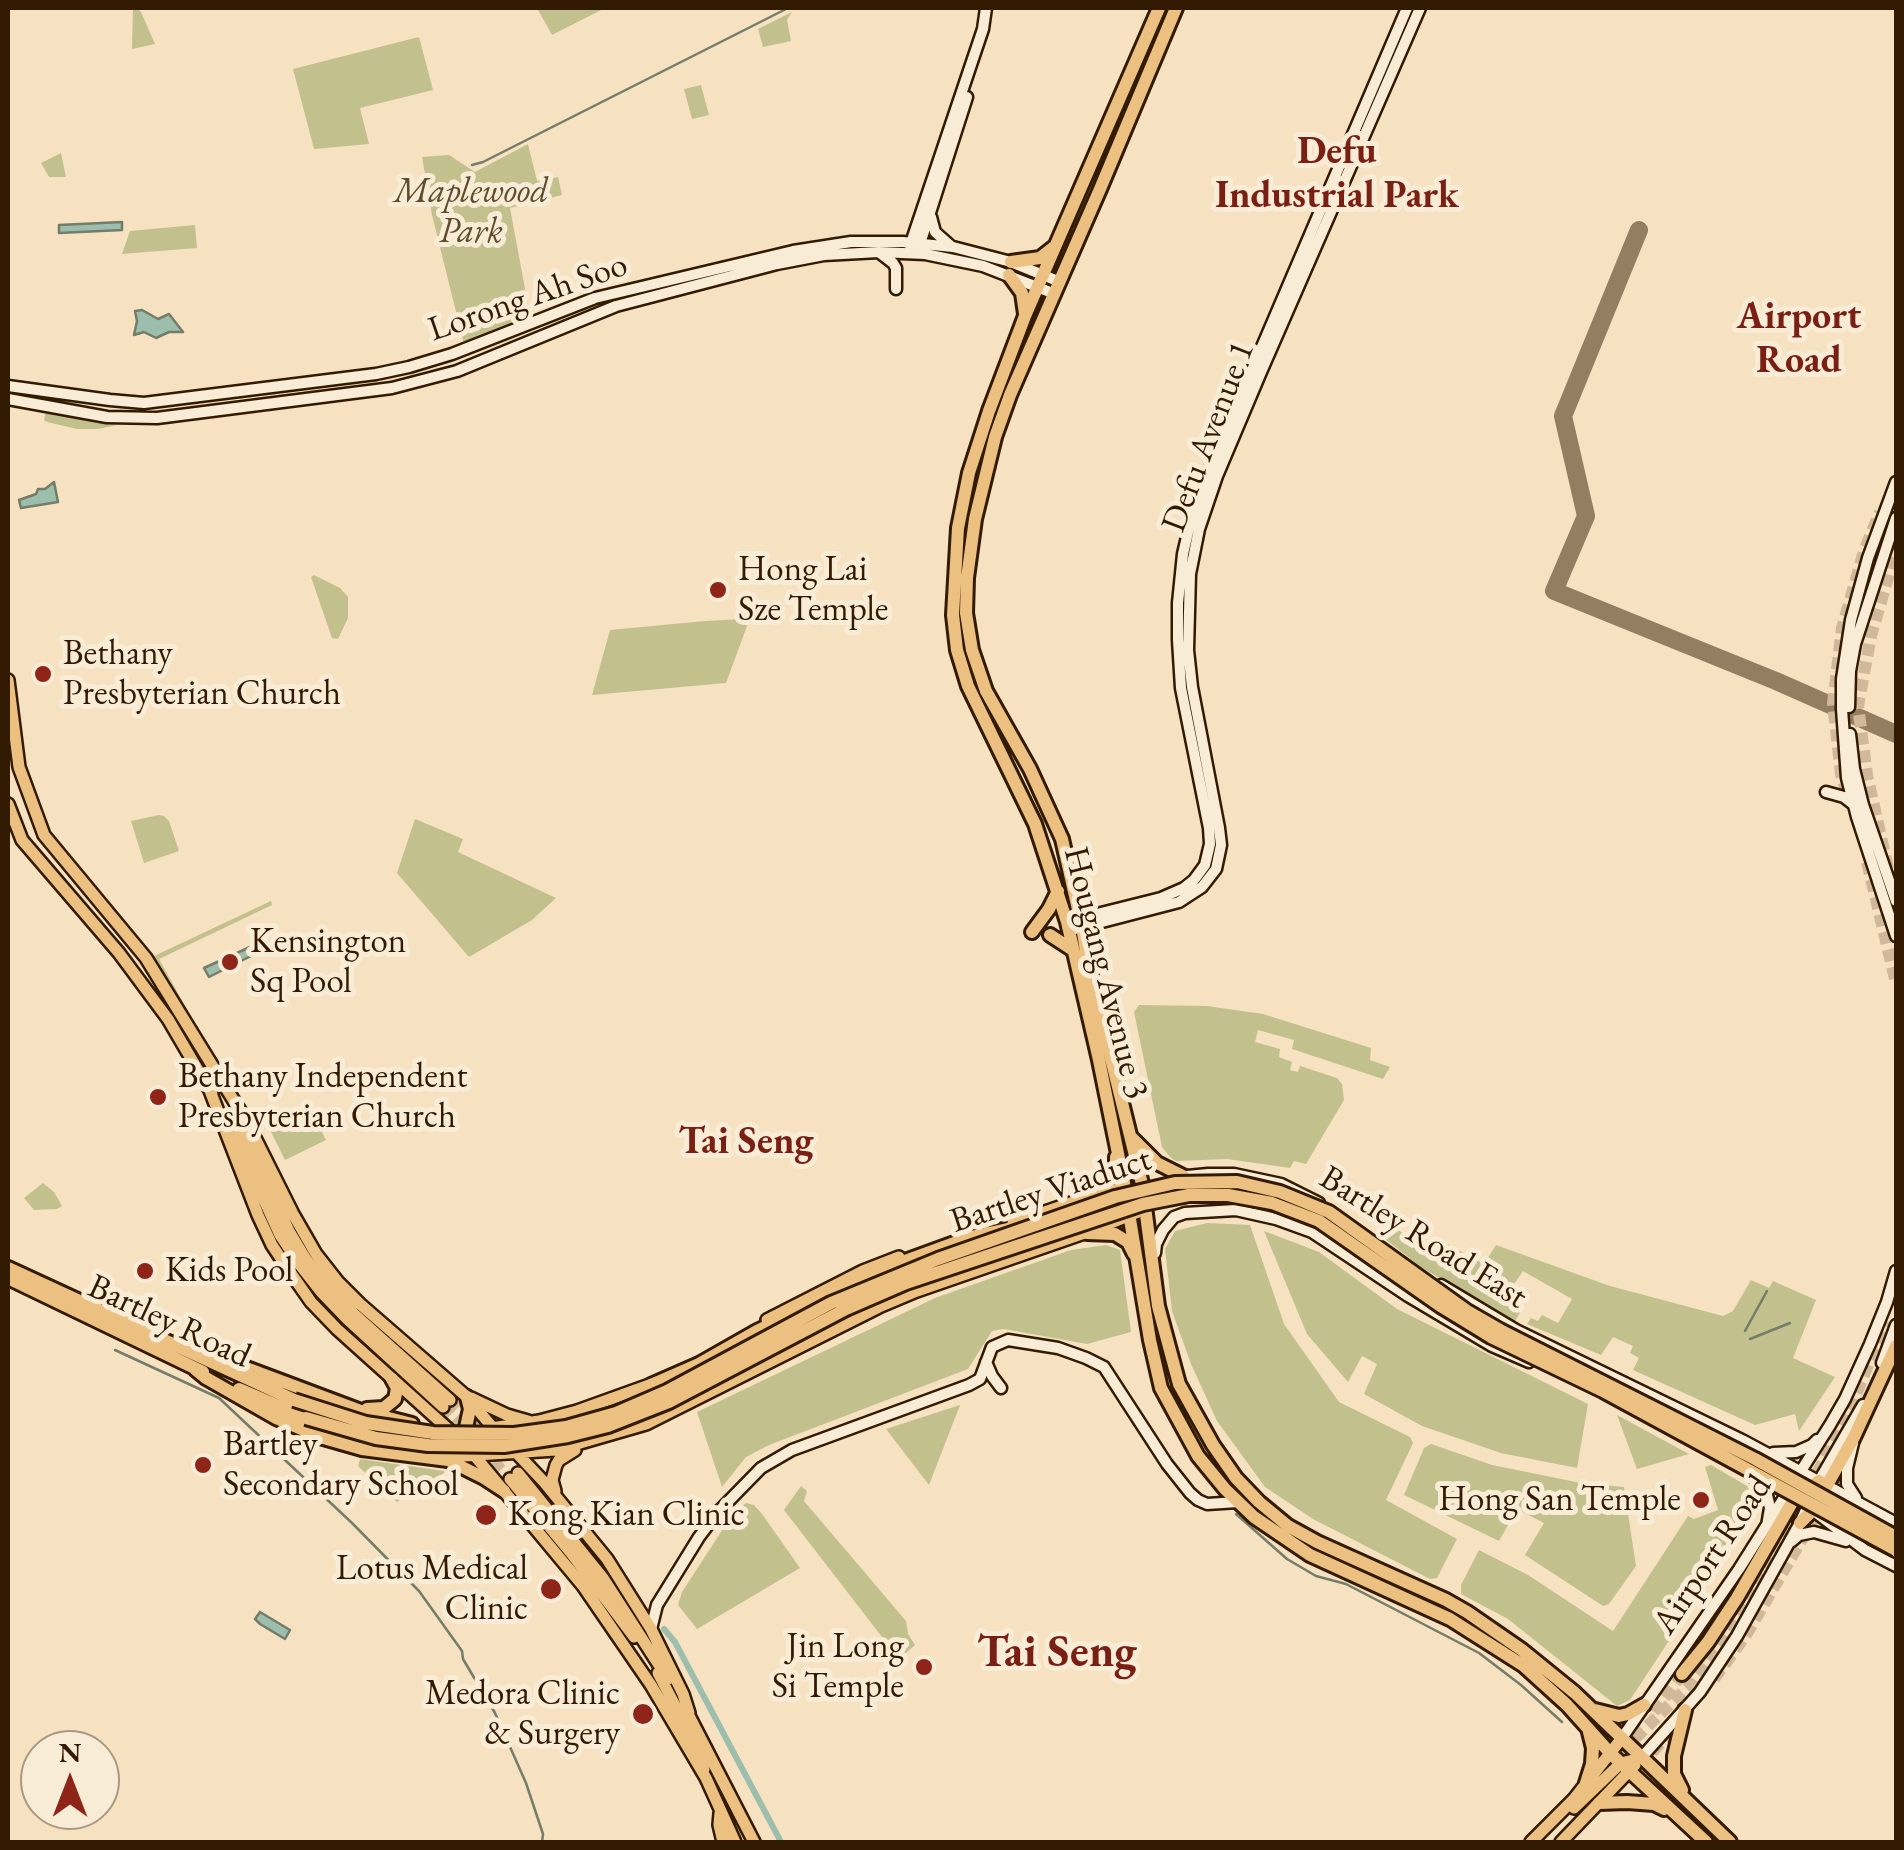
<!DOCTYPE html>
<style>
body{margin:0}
#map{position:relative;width:1904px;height:1850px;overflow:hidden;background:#f6e1c0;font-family:"EB Garamond",serif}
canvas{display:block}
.frame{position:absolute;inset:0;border:10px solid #331b03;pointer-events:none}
.north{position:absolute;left:20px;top:1730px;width:100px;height:100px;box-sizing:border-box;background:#f9ecd6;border:2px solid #aa9882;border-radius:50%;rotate:0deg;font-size:28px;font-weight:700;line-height:40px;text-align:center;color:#331b03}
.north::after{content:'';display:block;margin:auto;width:35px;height:45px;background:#8f2418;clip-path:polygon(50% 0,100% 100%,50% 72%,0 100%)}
</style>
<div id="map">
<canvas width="1904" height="1850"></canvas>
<div class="frame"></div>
<div class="north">N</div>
</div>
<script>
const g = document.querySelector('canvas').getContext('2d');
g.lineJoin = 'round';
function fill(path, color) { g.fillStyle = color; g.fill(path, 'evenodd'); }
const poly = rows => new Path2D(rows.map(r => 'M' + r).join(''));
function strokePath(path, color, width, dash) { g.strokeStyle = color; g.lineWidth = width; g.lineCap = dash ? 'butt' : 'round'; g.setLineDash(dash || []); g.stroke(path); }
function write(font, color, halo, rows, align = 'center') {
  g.font = font + ' "EB Garamond",serif'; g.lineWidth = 10; g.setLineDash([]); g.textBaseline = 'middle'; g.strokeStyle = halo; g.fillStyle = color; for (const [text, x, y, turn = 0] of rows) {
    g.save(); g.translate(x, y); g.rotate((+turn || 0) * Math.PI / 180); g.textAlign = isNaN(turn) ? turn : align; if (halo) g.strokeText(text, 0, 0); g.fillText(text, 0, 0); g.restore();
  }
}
const green = poly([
 [133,8,137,8,141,12,155,44,132,49],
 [537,8,605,8,552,35],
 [792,12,787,20,791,41,763,47,758,29],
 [419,37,433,90,360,108,369,144,314,149,293,69],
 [701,85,709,115,692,119,684,89],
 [528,144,537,181,558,177,562,195,510,208,531,321,465,348,432,215,422,157,449,155,475,172],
 [61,153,66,177,49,177,41,163],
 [195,225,197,248,122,254,130,231],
 [46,410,122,421,122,424,98,429,77,429,47,422,44,420],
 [314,575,340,588,348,597,348,618,338,639,332,638,311,577],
 [743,619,747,623,747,626,726,683,592,695,610,630,705,621],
 [159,815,164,816,169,821,179,851,144,863,131,821],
 [415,819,463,839,458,852,556,898,532,920,469,957,397,873],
 [271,901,272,905,159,959,189,1013,173,994,152,957],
 [1139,1005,1207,1006,1263,1014,1371,1048,1370,1060,1390,1067,1383,1079,1292,1049,1294,1040,1258,1030,1255,1042,1280,1049,1279,1057,1292,1062,1290,1070,1298,1072,1300,1066,1337,1078,1342,1084,1344,1100,1306,1164,1294,1161,1290,1168,1227,1159,1176,1161,1170,1157,1162,1147,1134,1012],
 [310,1108,326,1140,285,1160,269,1128],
 [43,1183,54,1192,62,1206,57,1209,34,1210,24,1198],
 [1207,1223,1250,1225,1284,1324,1339,1402,1410,1437,1413,1443,1386,1500,1457,1539,1437,1578,1430,1579,1313,1519,1265,1487,1217,1421,1191,1364,1172,1311,1165,1249,1175,1231],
 [1390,1225,1430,1250,1438,1239,1484,1264,1496,1245,1610,1286,1723,1316,1733,1311,1751,1280,1769,1288,1773,1281,1816,1300,1793,1358,1835,1377,1799,1431,1795,1414,1755,1425,1633,1370,1639,1358,1630,1353,1633,1346,1613,1337,1601,1355,1527,1324,1531,1318,1538,1321,1542,1315,1558,1323,1572,1299,1523,1271,1506,1296,1523,1307,1514,1323,1421,1267,1381,1236],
 [1264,1231,1319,1252,1397,1309,1588,1404,1577,1468,1501,1453,1422,1426,1364,1394,1377,1364,1362,1356,1348,1382,1307,1334],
 [1106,1245,1120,1250,1131,1332,1087,1344,1004,1329,992,1331,968,1369,769,1445,746,1457,722,1487,697,1412,935,1298,1071,1250],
 [960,1405,929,1485,886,1429],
 [1617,1415,1689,1454,1637,1469],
 [1431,1444,1492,1465,1581,1483,1624,1487,1636,1566,1609,1604,1603,1606,1525,1555,1544,1523,1517,1509,1499,1541,1404,1495,1424,1448],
 [360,1459,444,1471,444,1473,397,1502,358,1466],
 [1711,1465,1747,1486,1753,1495,1755,1510,1630,1700,1617,1706,1508,1619,1461,1594,1461,1585,1479,1550,1528,1575,1613,1631,1688,1516,1694,1519,1718,1510,1705,1467],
 [801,1486,807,1491,804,1501,906,1621,908,1634,915,1645,899,1659,784,1510],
 [746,1503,754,1505,762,1514,800,1568,697,1629,678,1605,682,1592,734,1512]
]);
const water = poly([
 [122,222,122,230,59,233,59,225,122,222],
 [142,310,158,319,169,314,183,332,169,332,156,338,144,332,134,335,137,321,135,311,142,310],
 [54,482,58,502,21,508,19,500,36,494,38,489,45,489,54,482],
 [250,947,253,955,209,977,204,968,250,947],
 [260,1612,290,1630,285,1639,260,1624,255,1619,260,1612]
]);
const stream = poly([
 [472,165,483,162,788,8],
 [1745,1331,1767,1291],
 [1750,1339,1790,1323],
 [115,1350,219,1398,352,1523,419,1591,462,1651,463,1659,495,1713,526,1783,543,1834,542,1842],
 [1236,1514,1287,1559,1316,1576,1346,1584,1479,1653,1521,1685,1562,1722]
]);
const canal = poly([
 [664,1629,675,1642,781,1842]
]);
const taxiway = poly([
 [1639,230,1563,416,1586,516,1554,591,1776,681,1896,734]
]);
const primaryTunnel = poly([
 [450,1400,486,1437],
 [443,1407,470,1436],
 [483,1449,510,1479]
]);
const highwayTunnel = poly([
 [1847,794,1841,774,1833,703,1842,628,1864,551,1880,512],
 [1867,862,1896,983],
 [1888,868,1867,775,1858,706,1871,636,1896,550],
 [1714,1679,1746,1635,1822,1505],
 [1654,1712,1682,1674],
 [1640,1766,1673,1729],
 [1596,1776,1691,1684,1730,1629,1791,1525,1852,1405,1875,1347,1883,1321]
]);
const secondary = poly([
 [931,217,935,232,952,247],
 [910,246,983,29,986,8],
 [919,247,967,97],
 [880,253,893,263,896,268,896,289],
 [8,386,110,400,144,403,376,374,409,367,452,354,595,298,793,251,851,242,903,242,953,247,1011,262,1060,282],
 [8,399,107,417,157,418,392,388,457,371,616,306,777,264,824,255,879,252,925,254,983,266,1055,294],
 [1896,482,1868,558,1851,620,1842,679,1842,709,1847,778,1857,817,1896,936],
 [1849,707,1850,671,1855,644,1896,518],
 [1850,734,1854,769,1863,805,1896,901],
 [1826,792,1844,797,1853,804],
 [1073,920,1161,898,1184,888,1194,880,1205,865,1210,844,1209,828,1181,688,1178,640,1178,603,1183,554,1189,528,1208,473,1407,8],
 [1075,929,1179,902,1202,887,1216,869,1221,845,1219,828,1192,687,1188,650,1190,574,1199,529,1217,476,1261,372,1420,8],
 [1177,1177,1208,1174,1234,1174,1281,1184,1319,1203],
 [1155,1253,1156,1244,1163,1230,1174,1217,1185,1213,1236,1210,1276,1219,1312,1232,1408,1296,1492,1346,1529,1362],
 [1441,1285,1516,1330,1744,1441,1896,1523],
 [986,1362,992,1376,1001,1388],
 [1882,1363,1896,1325],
 [1853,1443,1847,1468,1847,1484,1856,1498],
 [1773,1453,1796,1452,1812,1445,1817,1440],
 [1753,1477,1766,1491,1770,1508,1767,1526],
 [1810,1508,1865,1550,1896,1566],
 [1792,1541,1799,1535,1814,1532,1846,1541],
 [651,1629,657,1605,699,1537,718,1512,761,1468,792,1450,969,1385,980,1379,992,1347,1008,1340,1058,1348,1086,1358,1104,1367,1167,1464,1190,1493,1198,1500,1207,1504,1238,1502],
 [1622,1738,1739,1569,1830,1425,1845,1399,1870,1344,1887,1302,1896,1271],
 [1641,1758,1700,1692,1737,1636,1800,1523,1819,1481,1863,1405]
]);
const primary = poly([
 [8,680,19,767,44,835,146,958,247,1122,293,1214,316,1254,338,1282,360,1304,467,1397,493,1428,544,1482,607,1559,651,1629,683,1694,689,1713],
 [8,804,22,840,119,953,168,1019,212,1094],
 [209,1088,258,1215,272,1245,290,1272,311,1302,337,1329,456,1436],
 [241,1127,289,1231,307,1261,353,1313,450,1400],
 [233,1132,280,1235,300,1265,322,1293,347,1319,443,1407],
 [1013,1223,1088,1197,1124,1188],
 [767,1320,863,1271,899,1257],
 [471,1398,507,1415,528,1421],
 [491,1428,539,1421,577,1411,655,1383],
 [469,1449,583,1586,651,1685,706,1778,735,1842],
 [476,1455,556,1450,646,1424,879,1307,917,1291,1096,1229,1146,1209],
 [518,1473,603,1578,668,1679],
 [510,1479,571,1553,634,1637],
 [555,1491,552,1480,556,1465,559,1460,575,1450],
 [658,1673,699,1751,704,1769],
 [685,1708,754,1842],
 [1574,1808,1621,1763,1641,1758],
 [720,1813,719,1825,723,1842],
 [1531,1842,1574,1799,1622,1738],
 [1561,1842,1635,1765]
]);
const highway = poly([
 [1159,8,1025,316,989,411,969,473,958,528,953,615,957,650,968,686,1035,824,1067,922,1099,1060,1124,1183,1150,1340,1161,1388,1198,1456,1225,1489,1254,1517,1310,1555,1450,1619,1524,1666,1567,1705,1611,1754,1706,1842],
 [1176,8,1100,189,1010,395,995,437,975,519,967,578,966,613,972,650,986,691,1030,769,1062,839,1082,927,1089,969,1142,1184,1158,1306,1179,1384,1213,1445,1236,1478,1259,1502,1288,1526,1317,1542,1446,1600,1467,1612,1522,1650,1575,1693,1730,1842],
 [1011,262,1040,258,1054,247],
 [1009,275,1022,293,1025,314],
 [1032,932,1049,909,1058,891],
 [1050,935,1073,950],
 [1132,1138,1157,1163,1183,1176],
 [1088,1197,1109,1181,1116,1167,1116,1157],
 [1087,1233,1115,1234,1128,1242,1134,1254],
 [8,1268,294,1400],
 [8,1278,203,1372],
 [209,1354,361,1411,412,1424],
 [195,1369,206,1378,276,1418,320,1437,362,1449,448,1460,484,1478,504,1491],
 [651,1385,699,1364,757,1331,897,1264,971,1237,1030,1224],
 [239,1389,306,1418],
 [367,1409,384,1408,395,1399,397,1388,392,1379],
 [457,1439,466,1428,468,1418,470,1409,467,1397],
 [447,1456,476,1455],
 [1800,1523,1813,1510,1854,1437,1896,1346],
 [1682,1674,1708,1642,1737,1598,1794,1499,1819,1481],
 [1595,1710,1619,1716,1628,1714,1644,1705],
 [1586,1783,1592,1764,1593,1748,1589,1732],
 [1682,1790,1674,1774,1674,1756,1685,1710],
 [1599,1803,1627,1802,1654,1804,1664,1809]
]);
const highwayBridge = poly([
 [294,1400,366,1423,433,1433,514,1434,566,1427,616,1413,667,1391,831,1303,938,1259,1115,1197,1175,1183,1237,1182,1280,1192,1329,1212,1467,1311,1500,1330,1755,1459,1896,1537],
 [306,1418,376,1438,428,1445,504,1446,568,1436,608,1426,669,1402,846,1309,906,1283,1143,1204,1189,1195,1228,1195,1272,1203,1319,1221,1442,1307,1491,1337,1603,1391,1896,1550]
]);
const markers = [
 [718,590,10,"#8f2418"],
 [43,674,10,"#8f2418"],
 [230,962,10,"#8f2418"],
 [158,1097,10,"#8f2418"],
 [145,1271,10,"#8f2418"],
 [203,1465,10,"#8f2418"],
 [1701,1500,10,"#8f2418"],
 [486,1515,12,"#8f2418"],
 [551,1589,12,"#8f2418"],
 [924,1667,10,"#8f2418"],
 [643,1714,12,"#8f2418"]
];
const parkNames = [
 ["Maplewood",471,192],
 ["Park",471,232]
];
const streetNames = [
 ["Lorong Ah Soo",528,298,-19],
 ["Defu Avenue 1",1209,437,-69],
 ["Hougang Avenue 3",1105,973,76],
 ["Bartley Viaduct",1051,1191,-18],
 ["Bartley Road East",1423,1238,32],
 ["Bartley Road",169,1322,25],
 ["Airport Road",1713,1555,-56]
];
const poiNames = [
 ["Hong Lai",738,570],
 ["Sze Temple",738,610],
 ["Bethany",63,654],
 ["Presbyterian Church",63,694],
 ["Kensington",250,942],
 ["Sq Pool",250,982],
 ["Bethany Independent",178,1077],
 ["Presbyterian Church",178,1117],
 ["Kids Pool",165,1271],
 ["Bartley",223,1445],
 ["Secondary School",223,1485],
 ["Hong San Temple",1681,1500,"right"],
 ["Kong Kian Clinic",508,1515],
 ["Lotus Medical",528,1569,"right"],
 ["Clinic",528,1609,"right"],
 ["Jin Long",904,1647,"right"],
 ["Si Temple",904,1687,"right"],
 ["Medora Clinic",620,1694,"right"],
 ["& Surgery",620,1734,"right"]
];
const neighbourhoodNames = [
 ["Defu",1337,153],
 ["Industrial Park",1337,197],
 ["Airport",1799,318],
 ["Road",1799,362],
 ["Tai Seng",746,1143]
];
const districtNames = [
 ["Tai Seng",1057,1654]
];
fill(green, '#c2c18e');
fill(water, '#9ebead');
strokePath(water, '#737d69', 2.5);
strokePath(stream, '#737d69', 2.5);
strokePath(canal, '#9ebead', 6);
strokePath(taxiway, '#947e62', 18);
strokePath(primaryTunnel, '#cfb99a', 11, [11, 5.5]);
strokePath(highwayTunnel, '#cfb99a', 12, [12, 6]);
strokePath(secondary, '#331b03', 15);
strokePath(primary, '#331b03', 16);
strokePath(highway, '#331b03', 18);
strokePath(secondary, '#f9ecd6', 10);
strokePath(primary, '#ebc080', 11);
strokePath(highway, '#ebc080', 12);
strokePath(highwayBridge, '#331b03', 18, []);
strokePath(highwayBridge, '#ebc080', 12);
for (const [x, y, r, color] of markers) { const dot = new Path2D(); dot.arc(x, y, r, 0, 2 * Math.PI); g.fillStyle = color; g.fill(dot); strokePath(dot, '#f9ecd6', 4); }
write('italic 35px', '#5e4d2d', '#f9ecd6', parkNames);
write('35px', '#331b03', '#f9ecd6', streetNames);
write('35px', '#331b03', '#f9ecd6', poiNames, 'left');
write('bold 38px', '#7a1f14', '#f9ecd6', neighbourhoodNames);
write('bold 45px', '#7a1f14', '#f9ecd6', districtNames);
</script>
